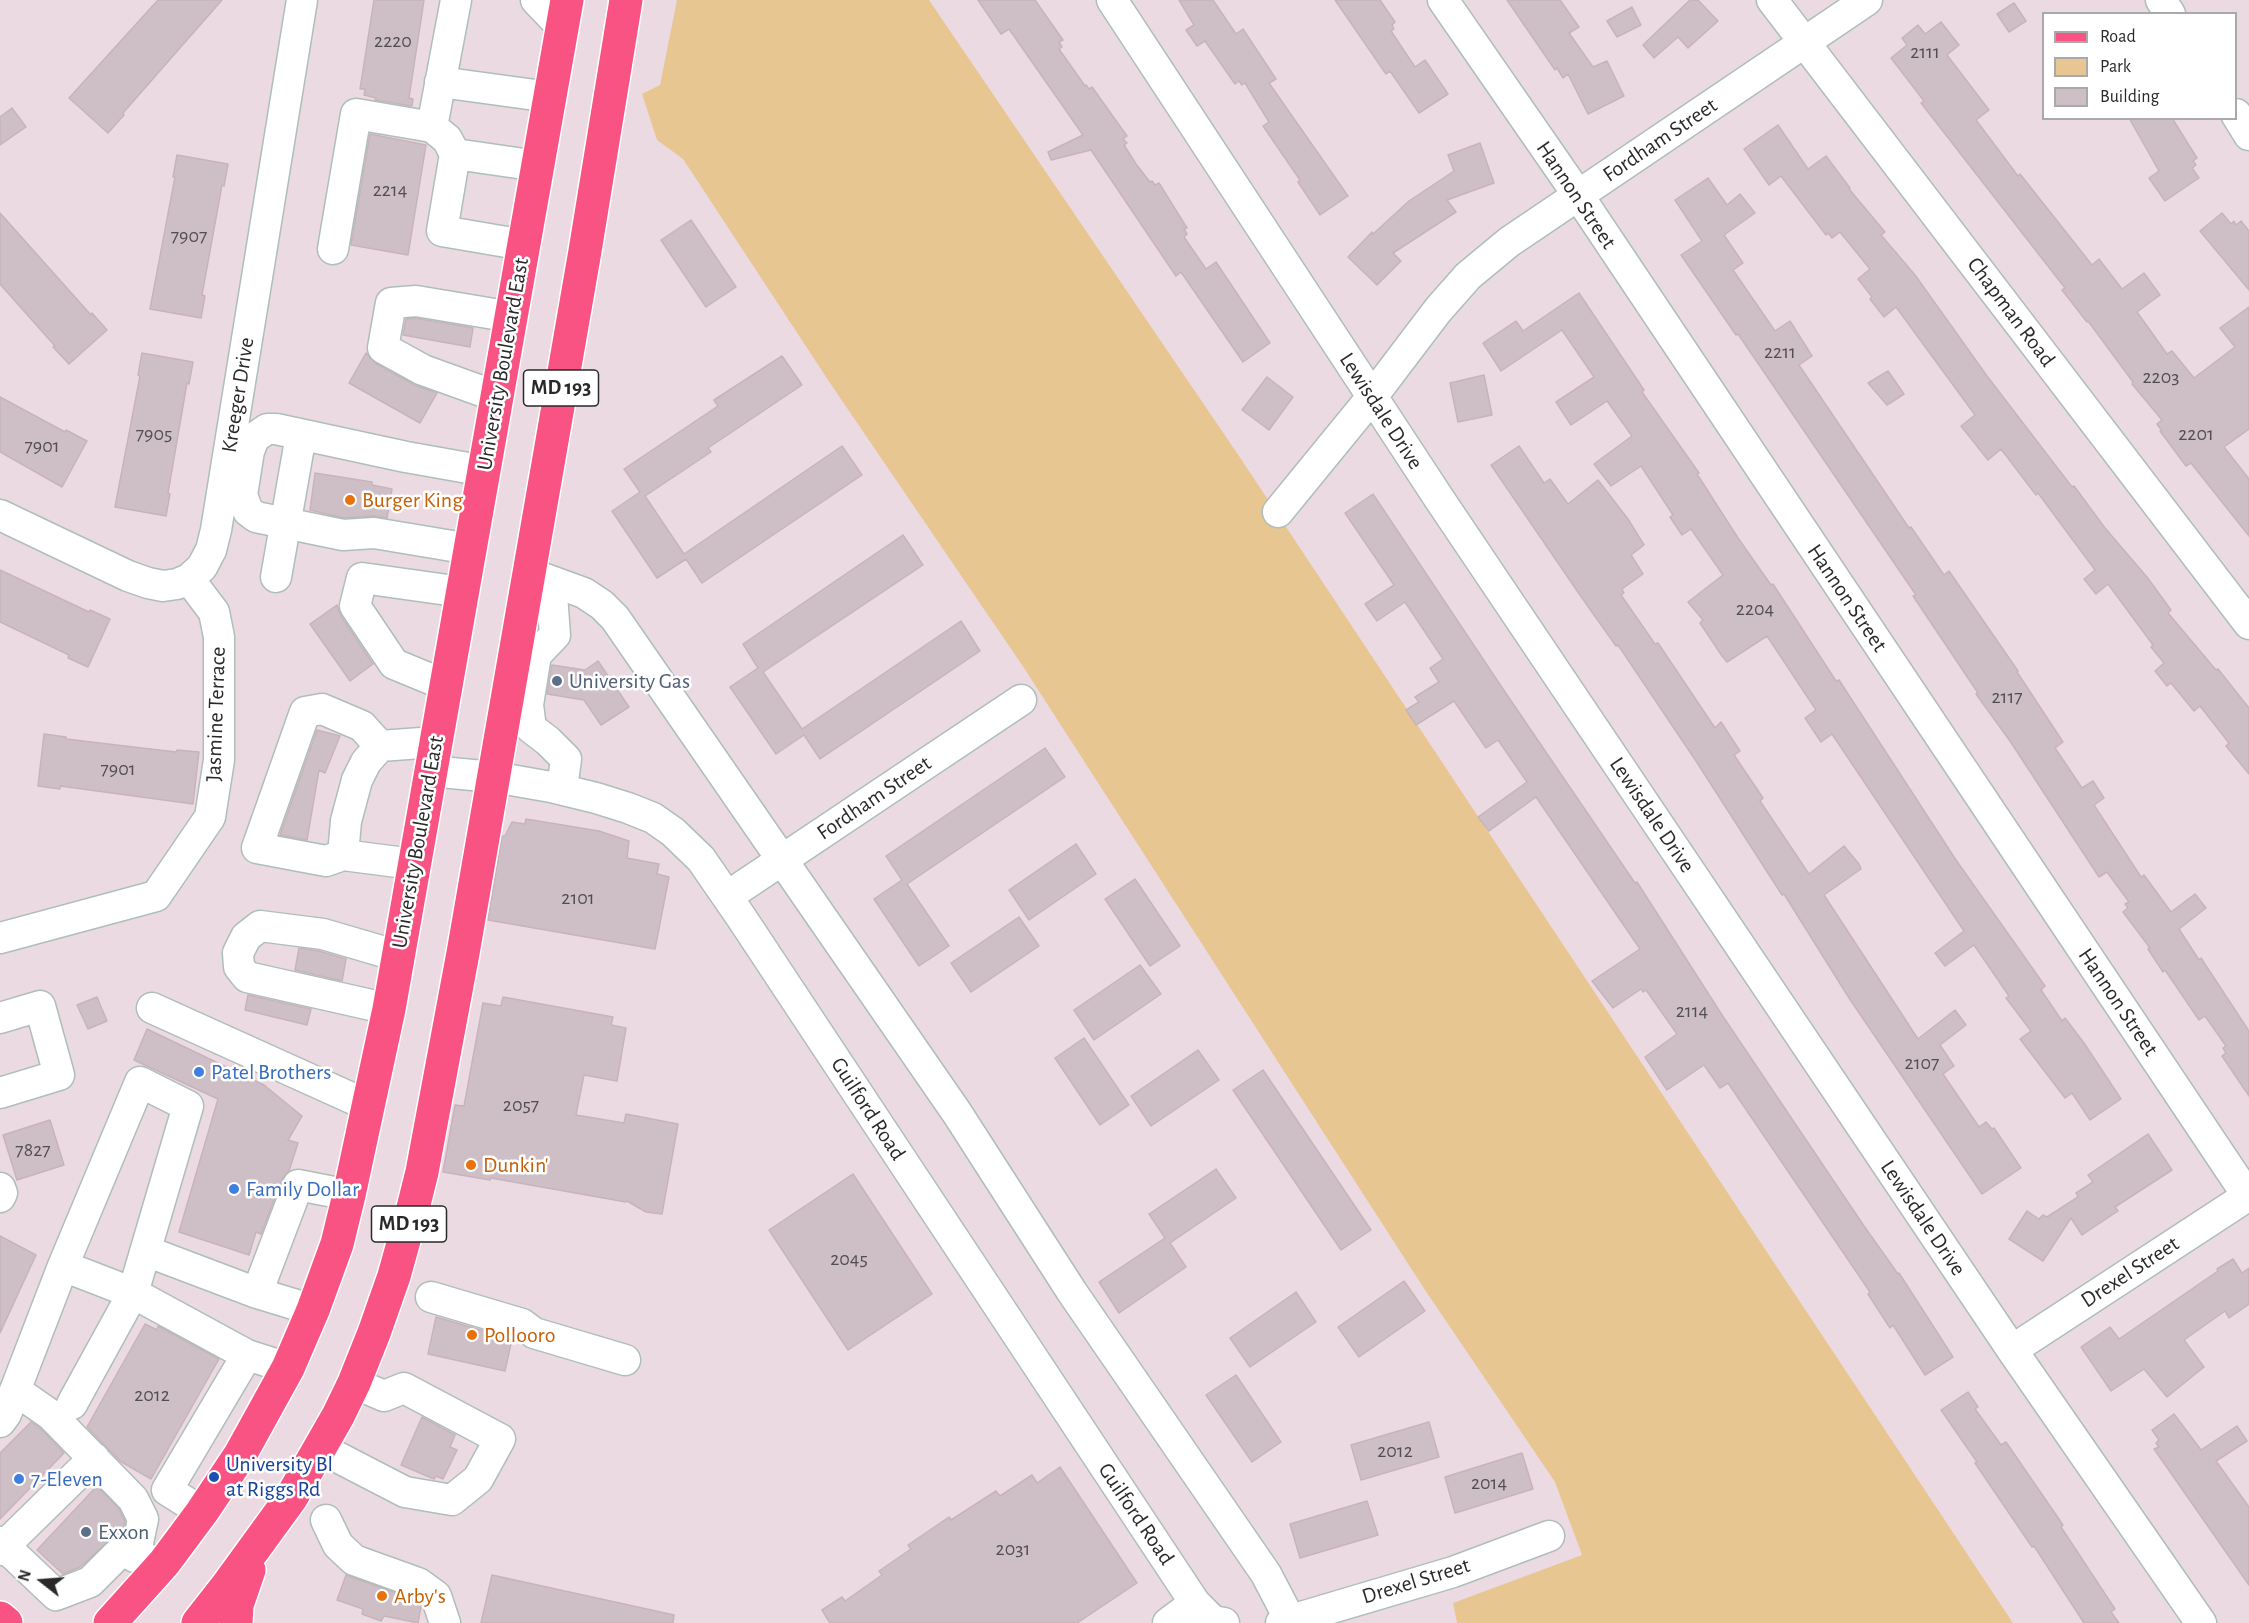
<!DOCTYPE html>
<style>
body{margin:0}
#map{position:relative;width:2249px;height:1623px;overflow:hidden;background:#ecdae3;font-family:"Alegreya Sans",sans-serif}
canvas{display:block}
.legend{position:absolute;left:2042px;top:12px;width:195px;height:108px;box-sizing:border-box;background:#fff;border:2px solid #a9a9a9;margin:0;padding:8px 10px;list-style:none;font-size:18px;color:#292929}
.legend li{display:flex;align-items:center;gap:12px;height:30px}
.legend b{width:30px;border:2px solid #a9a9a9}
.north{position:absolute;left:12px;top:1551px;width:60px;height:60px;-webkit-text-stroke:4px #fff;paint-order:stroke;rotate:287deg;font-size:16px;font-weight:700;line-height:24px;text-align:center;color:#292929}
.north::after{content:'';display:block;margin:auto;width:21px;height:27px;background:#292929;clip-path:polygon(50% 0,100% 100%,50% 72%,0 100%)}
</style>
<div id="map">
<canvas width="2249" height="1623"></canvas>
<ul class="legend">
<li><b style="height:8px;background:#f85382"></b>Road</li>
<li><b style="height:16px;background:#e7c692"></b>Park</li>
<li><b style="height:16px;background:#cebfc6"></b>Building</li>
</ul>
<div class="north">N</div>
</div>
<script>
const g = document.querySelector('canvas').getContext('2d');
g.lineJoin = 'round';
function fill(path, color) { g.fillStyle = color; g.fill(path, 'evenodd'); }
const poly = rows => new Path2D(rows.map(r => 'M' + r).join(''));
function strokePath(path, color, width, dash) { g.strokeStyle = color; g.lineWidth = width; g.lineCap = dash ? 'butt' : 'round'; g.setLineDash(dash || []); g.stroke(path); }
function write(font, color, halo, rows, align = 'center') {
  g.font = font + ' "Alegreya Sans",sans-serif'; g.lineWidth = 5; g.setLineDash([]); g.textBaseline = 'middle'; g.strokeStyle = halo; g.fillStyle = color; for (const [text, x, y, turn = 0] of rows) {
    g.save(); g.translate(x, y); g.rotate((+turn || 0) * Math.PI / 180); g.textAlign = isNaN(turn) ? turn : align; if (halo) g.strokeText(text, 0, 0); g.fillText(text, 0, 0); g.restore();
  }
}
const green = poly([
 [677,0,929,0,1241,459,2013,1623,1457,1623,1453,1603,1582,1555,1555,1482,1425,1290,1024,668,832,386,683,159,657,140,642,94,660,85]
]);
const building = poly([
 [158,0,222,0,123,113,124,115,108,133,69,98,158,0],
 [374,0,424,0,409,98,413,99,412,106,375,100,376,98,364,95,365,89,360,89,374,0],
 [978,0,1035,0,1063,40,1059,42,1062,47,1059,49,1085,86,1086,85,1089,89,1092,87,1127,136,1123,139,1127,143,1124,145,1136,164,1150,182,1152,181,1155,185,1159,183,1187,228,1184,229,1187,234,1184,237,1206,269,1216,262,1270,343,1243,362,1181,272,1176,276,1091,150,1051,160,1048,152,1083,135,1009,29,1001,34,978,0],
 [1179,0,1213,0,1236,34,1243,29,1276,79,1269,83,1348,196,1320,215,1298,182,1300,180,1263,126,1269,122,1245,83,1242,85,1239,81,1235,84,1205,41,1197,46,1186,30,1194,25,1179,0],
 [1335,0,1380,0,1395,22,1392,25,1394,29,1391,31,1415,67,1425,60,1448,94,1419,113,1390,71,1386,74,1335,0],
 [1507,0,1560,0,1579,27,1569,33,1593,67,1607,61,1624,96,1588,114,1568,74,1563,78,1557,68,1555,70,1507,0],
 [1690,0,1698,0,1718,21,1688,48,1678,37,1654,58,1643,45,1690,0],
 [2014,3,2026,21,2009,32,1997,14,2014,3],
 [1632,7,1641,25,1617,37,1607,21,1632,7],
 [1941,22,1959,45,1947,55,1989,110,1976,120,2018,176,2020,174,2092,265,2099,259,2122,289,2144,273,2160,295,2137,312,2167,354,2172,351,2194,378,2235,347,2220,328,2249,307,2249,429,2224,447,2249,479,2249,536,2191,463,2186,466,2160,431,2162,431,2157,424,2162,420,2132,384,2133,382,2088,321,2087,322,2062,290,2065,288,1921,103,1924,101,1891,58,1907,45,1902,38,1918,25,1925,34,1941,22],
 [12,108,26,127,0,145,0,117,12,108],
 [2129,118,2172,118,2197,158,2193,161,2196,165,2192,168,2199,178,2165,201,2149,178,2159,171,2129,118],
 [1778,125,1808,169,1826,156,1850,188,1849,189,1885,232,1881,235,1915,275,1987,376,2072,487,2074,486,2105,528,2147,577,2171,610,2168,613,2216,670,2218,669,2249,708,2249,774,2226,746,2229,743,2200,706,2194,711,2171,683,2167,686,2155,671,2164,663,2151,647,2153,645,2108,584,2096,594,2084,579,2095,570,2038,493,2036,495,2001,449,1988,460,1961,426,1975,415,1896,307,1884,317,1870,299,1872,297,1858,279,1870,269,1840,232,1832,238,1828,233,1826,235,1781,176,1769,185,1744,149,1778,125],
 [370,134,426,145,408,255,351,245,370,134],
 [1480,143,1494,183,1447,200,1456,212,1393,253,1401,261,1377,285,1348,257,1372,232,1373,234,1409,201,1454,171,1448,155,1480,143],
 [177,155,228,164,224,186,222,185,202,295,205,296,201,318,150,309,175,177,173,177,177,155],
 [1708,178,1727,205,1740,194,1755,213,1724,235,1743,263,1733,270,1775,331,1790,321,1812,356,1799,365,1909,528,1911,527,1944,575,1949,571,2018,671,2017,672,2063,742,2055,748,2082,788,2093,781,2104,798,2094,805,2141,877,2144,875,2171,912,2195,894,2206,908,2179,929,2199,960,2201,958,2249,1031,2249,1096,2222,1056,2226,1053,2223,1048,2226,1046,2205,1016,2199,1020,2165,970,2163,972,2148,949,2150,948,2123,912,2128,908,2125,904,2129,902,2107,872,2099,877,2010,741,1976,694,1978,693,1913,596,1916,595,1738,334,1736,335,1681,255,1702,241,1675,200,1708,178],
 [0,213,91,315,92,313,107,330,69,364,53,347,55,346,0,284,0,213],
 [2222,213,2231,224,2234,221,2236,225,2241,221,2249,231,2249,290,2200,231,2222,213],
 [691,220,736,287,706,307,661,240,691,220],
 [1579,293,1644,390,1642,392,1699,473,1697,474,1738,538,1771,585,1773,584,1836,681,1839,680,1956,860,2045,986,2041,990,2062,1021,2065,1018,2084,1043,2121,1099,2090,1120,2072,1093,2065,1098,2020,1039,2031,1031,2006,998,2009,996,1974,945,1945,966,1935,953,1964,931,1832,734,1821,742,1805,718,1816,710,1767,636,1727,662,1722,656,1700,623,1703,620,1688,602,1723,575,1691,529,1682,535,1670,517,1673,515,1641,466,1611,486,1594,464,1632,436,1607,401,1571,425,1556,402,1594,377,1562,330,1501,371,1483,343,1516,321,1523,331,1579,293],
 [415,318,473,328,470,347,403,335,406,319,415,318],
 [142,353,193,362,189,384,187,383,168,493,170,494,166,516,115,507,140,376,138,375,142,353],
 [366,353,375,363,415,385,437,393,420,423,349,383,366,353],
 [782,356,802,385,708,448,711,452,645,496,684,554,842,446,862,475,702,583,686,559,657,578,612,511,640,492,624,469,718,406,714,400,782,356],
 [1888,371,1904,394,1887,405,1868,383,1888,371],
 [1484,375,1492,415,1458,422,1450,383,1484,375],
 [1267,377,1293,397,1269,430,1242,410,1267,377],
 [0,397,65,432,66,430,87,441,62,487,0,452,0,397],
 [1519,446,1544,483,1550,479,1568,504,1598,480,1628,519,1644,545,1631,555,1643,574,1622,589,1624,593,1621,595,1655,644,1658,643,1715,728,1721,722,1740,751,1734,755,1763,798,1760,801,1809,874,1844,846,1859,864,1861,869,1824,895,1918,1039,1955,1010,1966,1025,1940,1045,1954,1066,1943,1074,1979,1127,1986,1122,1992,1129,1994,1128,2021,1168,1982,1194,1849,998,1784,894,1782,895,1696,761,1618,645,1616,646,1582,598,1491,465,1519,446],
 [315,473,372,482,372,485,392,489,387,518,373,516,344,518,310,510,315,473],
 [1373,494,1503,689,1635,883,1637,882,1722,1015,1864,1226,1898,1274,1899,1273,1953,1357,1925,1375,1893,1325,1890,1328,1868,1294,1870,1292,1728,1083,1720,1088,1704,1065,1667,1090,1645,1057,1677,1034,1646,990,1643,992,1641,989,1613,1008,1592,981,1640,949,1536,797,1489,831,1478,817,1527,782,1498,740,1486,748,1454,701,1416,725,1406,710,1419,702,1415,697,1439,682,1430,668,1443,659,1405,602,1377,621,1365,604,1394,585,1345,513,1373,494],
 [903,535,923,565,763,672,802,729,961,621,980,651,820,759,804,735,776,754,730,687,758,668,743,644,903,535],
 [0,570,89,612,90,610,110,619,88,667,68,658,69,655,0,622,0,570],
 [337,605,341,616,373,664,350,681,310,624,337,605],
 [598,661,629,707,601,725,584,700,547,694,552,665,585,670,598,661],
 [317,730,340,736,325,773,319,770,307,840,280,835,317,730],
 [44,734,66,737,66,739,176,752,177,750,199,752,193,804,60,786,60,789,38,786,44,734],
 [1045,748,1065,777,907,884,949,946,919,966,874,899,902,880,886,856,1045,748],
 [526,819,599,831,629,841,627,858,659,864,657,874,669,877,655,949,488,920,502,836,505,836,512,822,525,824,526,819],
 [1076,844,1096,874,1029,920,1009,890,1076,844],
 [1135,879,1180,946,1150,966,1105,899,1135,879],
 [1019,917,1039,946,971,992,951,963,1019,917],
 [299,948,319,951,346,959,342,981,295,970,299,948],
 [1140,965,1161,994,1094,1040,1074,1010,1140,965],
 [248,995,311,1009,307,1025,245,1010,248,995],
 [97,997,107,1021,88,1029,77,1005,97,997],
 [503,997,613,1017,611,1025,626,1028,617,1081,584,1075,576,1115,624,1123,626,1114,678,1124,662,1214,646,1212,627,1201,626,1202,491,1178,490,1180,443,1172,455,1105,464,1106,483,1003,501,1006,503,997],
 [147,1029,264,1085,302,1116,288,1140,298,1143,289,1171,282,1179,261,1234,256,1232,249,1255,179,1232,218,1099,134,1060,147,1029],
 [1084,1038,1129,1105,1100,1125,1055,1058,1084,1038],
 [1198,1050,1219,1080,1151,1126,1131,1096,1198,1050],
 [1263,1070,1371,1230,1341,1250,1233,1090,1263,1070],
 [50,1120,64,1165,17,1180,3,1135,50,1120],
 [2148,1134,2172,1170,2115,1207,2118,1211,2082,1235,2071,1218,2043,1261,2009,1239,2027,1211,2039,1219,2043,1215,2047,1217,2078,1197,2076,1193,2093,1182,2088,1175,2148,1134],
 [1216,1169,1236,1198,1170,1243,1186,1267,1119,1313,1099,1282,1165,1238,1149,1214,1216,1169],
 [853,1174,932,1294,848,1350,769,1230,853,1174],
 [0,1236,36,1255,0,1333,0,1236],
 [2233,1259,2242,1273,2249,1268,2249,1304,2229,1318,2225,1311,2184,1340,2204,1367,2167,1397,2144,1369,2111,1391,2081,1347,2110,1327,2119,1339,2218,1271,2217,1269,2233,1259],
 [1404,1281,1425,1311,1359,1357,1338,1327,1404,1281],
 [1296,1292,1316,1322,1250,1367,1230,1338,1296,1292],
 [436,1317,512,1339,505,1371,428,1354,436,1317],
 [145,1324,157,1330,158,1326,219,1359,151,1479,120,1461,87,1427,145,1324],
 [1236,1375,1281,1442,1252,1462,1206,1395,1236,1375],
 [1968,1392,1978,1407,1975,1409,2001,1445,2006,1442,2063,1525,2061,1527,2115,1609,2111,1612,2119,1623,2084,1623,2034,1546,2032,1547,1975,1463,1977,1462,1941,1410,1968,1392],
 [2174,1414,2201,1450,2237,1426,2247,1441,2216,1461,2249,1507,2249,1585,2154,1449,2159,1447,2156,1443,2159,1440,2152,1430,2174,1414],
 [422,1417,455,1435,450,1447,457,1450,443,1479,436,1476,434,1479,401,1465,422,1417],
 [31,1422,40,1428,64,1453,0,1519,0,1453,31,1422],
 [1429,1422,1439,1457,1361,1480,1351,1445,1429,1422],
 [1522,1453,1533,1489,1455,1513,1445,1477,1522,1453],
 [1060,1467,1137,1583,1077,1623,830,1623,822,1610,842,1597,845,1601,882,1575,879,1571,911,1549,908,1545,949,1517,951,1520,996,1491,1000,1496,1032,1475,1037,1483,1060,1467],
 [97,1486,119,1509,125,1521,124,1527,80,1567,63,1574,37,1550,97,1486],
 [1367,1501,1378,1535,1300,1558,1290,1524,1367,1501],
 [346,1575,410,1598,421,1607,418,1623,384,1616,381,1621,362,1614,363,1609,337,1600,346,1575],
 [492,1575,674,1615,673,1623,481,1623,492,1575]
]);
const minor = poly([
 [536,0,562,27],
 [1112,0,1440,500,2012,1350,2201,1623],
 [1443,0,1578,195,2249,1198],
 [1772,0,2249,624],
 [2161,0,2170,14],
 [440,82,550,97],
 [2236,114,2249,135],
 [432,127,456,0],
 [524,245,442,231,455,154,538,166],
 [333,249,356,114,432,127,447,139,455,154],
 [498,397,423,370,383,348,391,303,416,301,512,317],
 [1278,512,1372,397,1438,310,1468,276,1509,242,1867,0],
 [0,515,128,576,148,583,163,586,177,584,189,579,202,567,211,550,216,530,302,0],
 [470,549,374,533,343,535,256,517,248,511,242,495,249,451,254,438,267,429,276,429,406,457,485,471],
 [529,573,584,593,602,605,615,618,957,1113,1072,1292,1266,1574,1290,1620],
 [276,577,301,435],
 [551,582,555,635,536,655,528,705,531,728,548,741,566,759,562,789],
 [445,685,394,664,355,606,362,578,462,592],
 [430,771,494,777,551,787,596,798,628,808,653,818,673,832,701,859,741,917,1195,1603,1213,1621,1224,1623],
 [343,855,326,861,257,848,305,712,322,709,362,726,380,746],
 [413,864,343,855,346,821,357,780,366,762,380,746,435,742],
 [728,896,1021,700],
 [0,938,156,896,210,817,219,760,219,637,214,612,189,579],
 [152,1008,369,1106],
 [389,1009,247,977,239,967,238,953,246,937,260,926,323,934,398,956],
 [0,1018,40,1006,59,1075,0,1093],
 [0,1188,2,1193,0,1197],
 [146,1251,257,1293,313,1310],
 [63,1266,133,1293,247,1355,288,1368],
 [257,1293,298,1185,349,1195],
 [431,1297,522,1324,534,1333,625,1360],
 [2012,1350,2249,1195],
 [15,1390,51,1415,133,1499,143,1519,135,1557],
 [0,1422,6,1414,63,1266,140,1082,188,1106,133,1293,72,1404],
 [320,1448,405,1492,452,1500,478,1479,500,1439,404,1388,384,1396,354,1383],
 [202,1512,167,1490,247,1355],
 [326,1520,338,1545,354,1560,418,1583,436,1596,445,1623],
 [0,1542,56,1595,90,1582,122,1550,135,1557,151,1560],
 [0,1550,94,1458],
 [1168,1623,1195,1603],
 [1281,1623,1453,1572,1549,1536]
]);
const major = poly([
 [0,1618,6,1623],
 [110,1623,164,1563,202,1512,240,1455,288,1368,313,1310,337,1244,349,1195,389,1009,567,0],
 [198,1623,227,1586,291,1498,338,1416,354,1383,374,1333,394,1276,413,1208,422,1172,463,953,585,251,626,0],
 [236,1623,237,1605,249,1570]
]);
const markers = [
 [350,500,6,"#e8710a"],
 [557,681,6,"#5c6f8a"],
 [199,1072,6,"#3f7fe0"],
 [471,1165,6,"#e8710a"],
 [234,1189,6,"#3f7fe0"],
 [472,1335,6,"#e8710a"],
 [214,1477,6,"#1a4fb4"],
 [19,1479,6,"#3f7fe0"],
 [86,1532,6,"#5c6f8a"],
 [382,1596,6,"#e8710a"]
];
const numberNames = [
 ["2220",393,41],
 ["2111",1925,52],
 ["2214",390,190],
 ["7907",189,236],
 ["2211",1780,352],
 ["2203",2161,377],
 ["7905",154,434],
 ["2201",2196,434],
 ["7901",42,446],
 ["2204",1755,609],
 ["2117",2007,697],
 ["7901",118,769],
 ["2101",578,898],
 ["2114",1692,1011],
 ["2107",1922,1063],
 ["2057",521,1105],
 ["7827",33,1150],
 ["2045",849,1259],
 ["2012",152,1395],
 ["2012",1395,1451],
 ["2014",1489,1483],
 ["2031",1013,1549]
];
const shields = [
 [561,388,75],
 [409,1224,75]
];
const shieldNames = [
 ["MD 193",561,388],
 ["MD 193",409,1224]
];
const streetNames = [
 ["Fordham Street",1660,140,-34],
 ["Hannon Street",1576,195,56],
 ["Chapman Road",2011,312,53],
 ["University Boulevard East",503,364,-80],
 ["Kreeger Drive",238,395,-81],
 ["Lewisdale Drive",1381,411,57],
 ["Hannon Street",1847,598,56],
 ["Jasmine Terrace",216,714,-88],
 ["Fordham Street",874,798,-34],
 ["Lewisdale Drive",1652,815,56],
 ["University Boulevard East",418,842,-80],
 ["Hannon Street",2118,1002,56],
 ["Guilford Road",868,1109,57],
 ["Lewisdale Drive",1923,1218,56],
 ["Drexel Street",2130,1272,-33],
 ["Guilford Road",1136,1514,56],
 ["Drexel Street",1416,1581,-17]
];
const foodNames = [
 ["Burger King",362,500],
 ["Dunkin'",483,1165],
 ["Pollooro",484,1335],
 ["Arby's",394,1596]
];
const serviceNames = [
 ["University Gas",569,681],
 ["Exxon",98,1532]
];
const shopNames = [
 ["Patel Brothers",211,1072],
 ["Family Dollar",246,1189],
 ["7-Eleven",31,1479]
];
const transitNames = [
 ["University Bl",226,1464],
 ["at Riggs Rd",226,1489]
];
fill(green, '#e7c692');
fill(building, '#cebfc6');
strokePath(building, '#c8b3bc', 1.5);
strokePath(minor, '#aebeba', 33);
strokePath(major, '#fff', 36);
strokePath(minor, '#fff', 30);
strokePath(major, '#f85382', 33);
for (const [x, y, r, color] of markers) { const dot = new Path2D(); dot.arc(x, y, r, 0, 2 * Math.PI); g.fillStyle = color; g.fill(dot); strokePath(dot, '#fff', 2); }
write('20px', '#524e50', null, numberNames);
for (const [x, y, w] of shields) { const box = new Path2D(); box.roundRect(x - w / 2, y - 18, w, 36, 4.5); g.fillStyle = '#fff'; g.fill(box); strokePath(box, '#292929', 1.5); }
write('bold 21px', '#292929', null, shieldNames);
write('22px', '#292929', '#fff', streetNames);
write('22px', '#c56008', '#fff', foodNames, 'left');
write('22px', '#4e5e75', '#fff', serviceNames, 'left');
write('22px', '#366cbe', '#fff', shopNames, 'left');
write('22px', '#164399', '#fff', transitNames, 'left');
</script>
